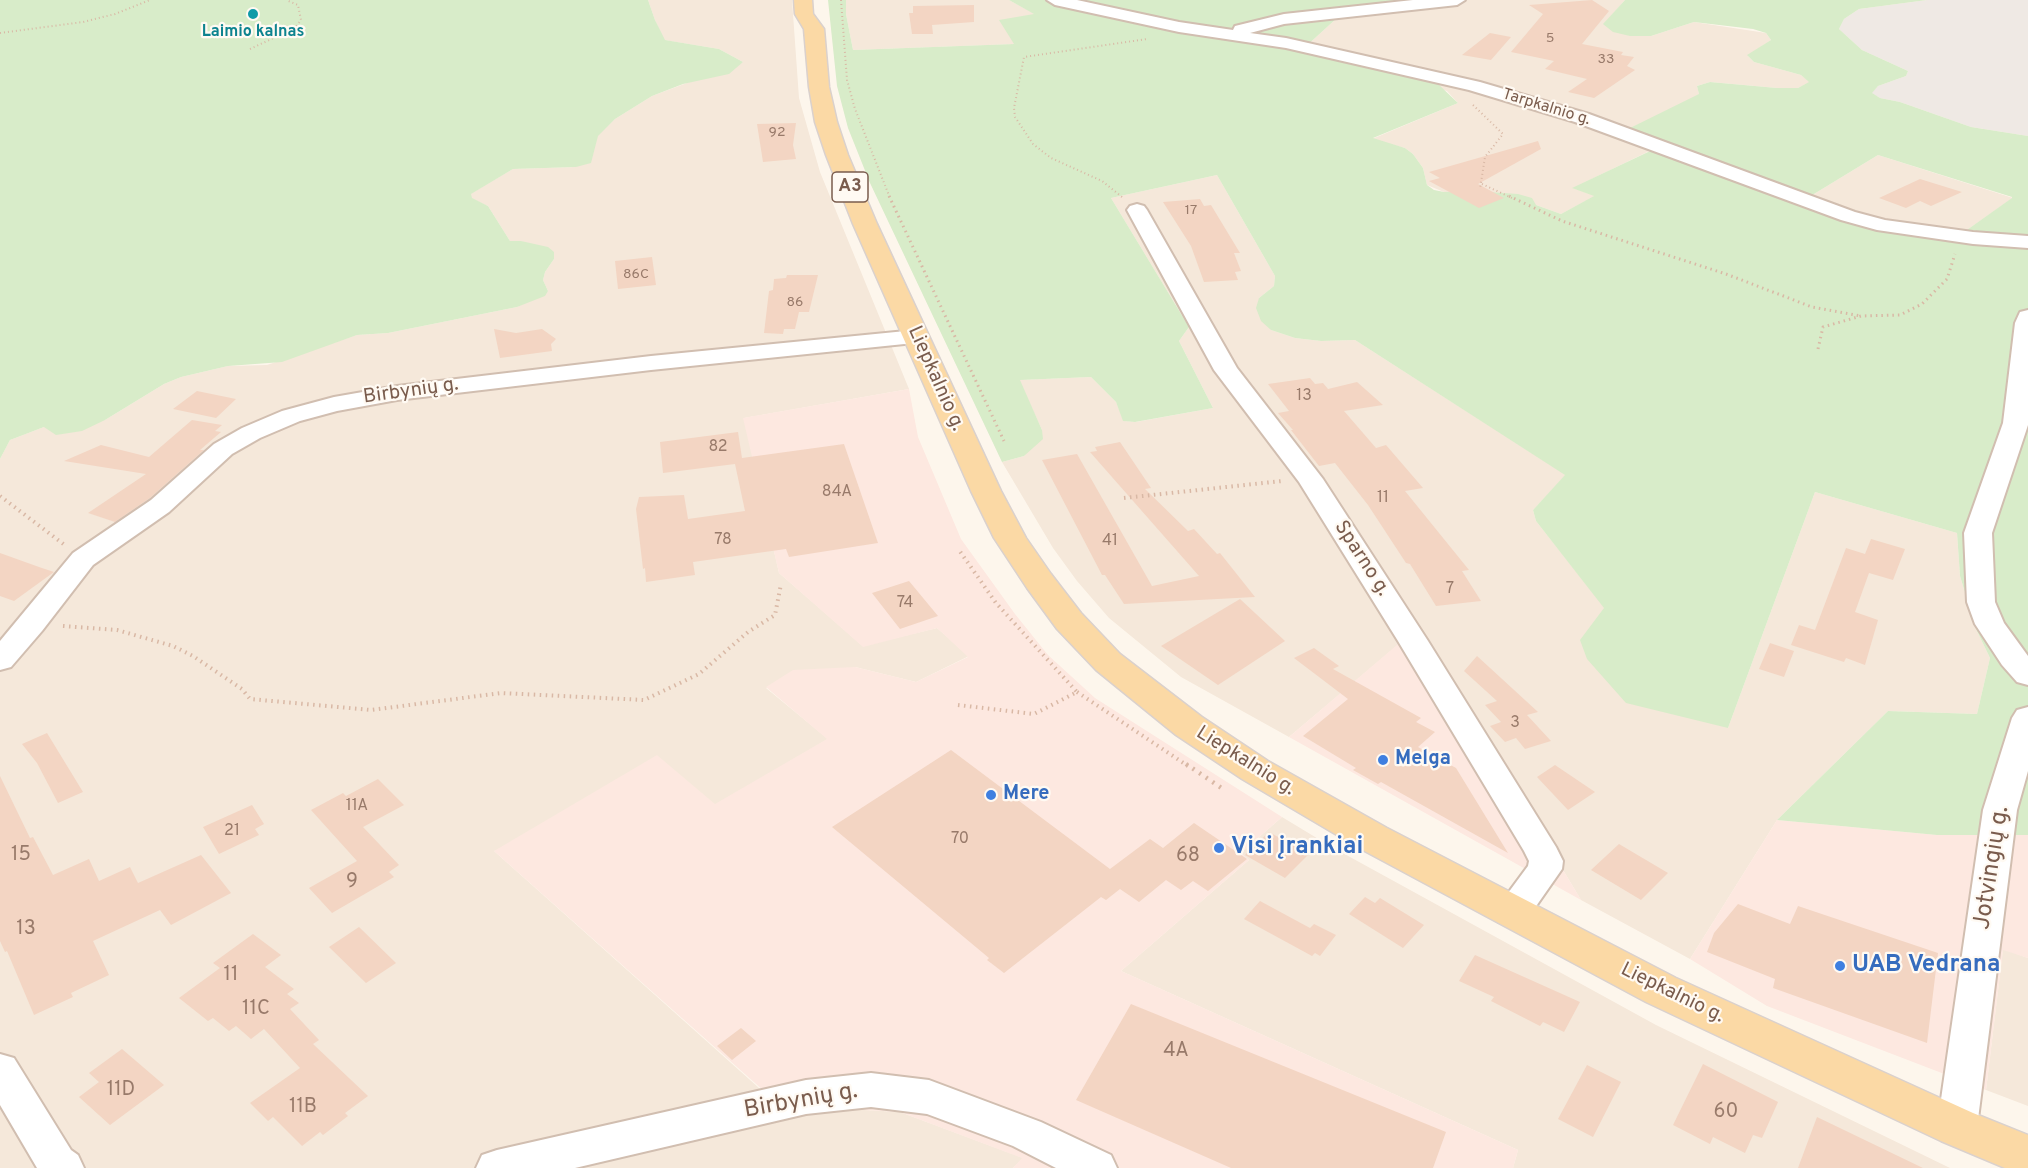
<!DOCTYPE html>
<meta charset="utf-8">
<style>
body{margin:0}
canvas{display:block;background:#fdf6ec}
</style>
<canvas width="2028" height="1168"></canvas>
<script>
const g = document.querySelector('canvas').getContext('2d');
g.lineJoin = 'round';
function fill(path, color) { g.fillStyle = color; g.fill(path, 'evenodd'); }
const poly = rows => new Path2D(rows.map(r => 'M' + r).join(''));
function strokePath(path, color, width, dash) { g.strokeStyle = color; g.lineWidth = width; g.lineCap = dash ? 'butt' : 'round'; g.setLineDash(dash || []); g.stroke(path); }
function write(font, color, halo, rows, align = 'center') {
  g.font = font + ' Overpass,sans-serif'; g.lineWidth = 4.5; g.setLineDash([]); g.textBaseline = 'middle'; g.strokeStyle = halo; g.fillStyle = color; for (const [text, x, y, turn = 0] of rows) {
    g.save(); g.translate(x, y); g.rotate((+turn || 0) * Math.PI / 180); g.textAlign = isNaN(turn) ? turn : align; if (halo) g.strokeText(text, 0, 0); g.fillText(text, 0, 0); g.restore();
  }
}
const residential = poly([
 [648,0,792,0,799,98,820,172,909,389,744,418,779,573,863,646,937,628,969,656,916,682,855,667,766,688,828,739,715,805,494,851,759,1088,791,1114,847,1109,900,1112,1023,1158,1013,1168,0,1168,0,459,10,440,44,427,105,420,164,384,181,377,228,366,267,365,357,335,388,333,517,307,548,291,543,280,545,272,554,259,521,241,510,241,488,206,472,199,470,194,513,169,576,167,597,136,615,119,652,96,743,62,719,49,664,40,655,20],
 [846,0,1009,0,1035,14,1015,44,853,50,846,14],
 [1410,0,1625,0,1604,24,1651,36,1694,22,1766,33,1771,40,1748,56,1754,62,1801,75,1810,82,1798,88,1777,88,1710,82,1697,86,1699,94,1666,143,1573,188,1595,196,1561,214,1536,205,1444,192,1427,185,1423,168,1413,154,1405,148,1372,139,1458,103,1447,91,1302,50,1348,8],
 [1878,155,2013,198,1964,232,1889,222,1809,197],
 [1217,175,1275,276,1274,286,1259,298,1271,330,1295,338,1321,341,1355,340,1566,475,1533,510,1536,521,1605,608,1728,728,1815,492,1957,533,1960,576,1976,629,1990,658,1977,714,1888,711,1777,820,1690,959,1581,900,1418,628,1289,737,1181,677,1109,618,1077,581,1053,548,1002,462,1024,456,1042,430,1019,380,1091,377,1116,402,1124,421,1136,422,1213,408,1179,341,1189,327,1111,198],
 [1282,817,1330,846,1656,1025,1950,1168,1513,1168,1518,1150,1121,971,1249,860,1241,853],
 [2003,949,2028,958,2028,1106,1986,1090]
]);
const commercial = poly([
 [909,389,918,437,961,539,1015,614,1048,655,1095,698,1282,817,1241,853,1249,860,1121,971,1518,1150,1513,1168,1013,1168,1022,1158,900,1112,847,1109,791,1115,494,851,657,755,715,804,827,739,766,687,793,670,855,667,916,682,968,657,937,628,863,647,779,573,743,418],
 [1418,627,1581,900,1289,737],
 [1777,820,1937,835,2028,835,2028,958,2003,950,1986,1090,1767,1006,1690,959]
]);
const industrial = poly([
 [1927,0,2028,0,2028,136,1971,127,1900,102,1880,98,1871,93,1878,86,1906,76,1908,71,1862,50,1839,29,1844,19,1859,9]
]);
const green = poly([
 [0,0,648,0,655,20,665,40,719,49,743,62,729,74,683,84,652,96,615,119,598,136,591,163,576,167,513,169,471,194,472,198,488,206,510,241,521,241,548,247,554,252,554,259,545,272,543,280,548,291,545,296,517,307,388,333,357,335,282,362,228,366,181,377,164,384,105,420,82,431,56,435,44,427,10,440,0,459],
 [828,0,846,0,846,14,853,50,1014,44,999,20,1034,14,1009,0,1410,0,1348,8,1303,49,1425,78,1437,83,1458,103,1373,138,1405,148,1413,154,1423,168,1427,185,1434,190,1444,192,1474,191,1518,194,1532,198,1536,205,1561,214,1594,196,1572,188,1665,144,1626,130,1699,94,1697,86,1710,82,1777,88,1798,88,1809,82,1801,75,1754,62,1747,55,1771,40,1766,33,1753,29,1694,22,1651,36,1630,36,1613,32,1603,24,1625,0,1927,0,1859,9,1844,19,1839,29,1862,50,1908,71,1906,76,1878,86,1872,93,1880,98,1900,102,1971,127,2028,136,2028,835,1937,835,1777,820,1888,711,1977,714,1990,658,1976,629,1960,576,1957,533,1815,492,1728,728,1626,703,1587,659,1580,640,1604,608,1536,521,1533,510,1565,475,1355,340,1321,341,1295,338,1271,330,1261,321,1256,308,1259,298,1274,286,1275,276,1217,175,1111,198,1189,327,1179,341,1213,408,1135,422,1123,421,1116,402,1091,377,1020,380,1042,430,1043,439,1024,456,1002,462,870,183,848,128,837,86],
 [1878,155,2012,197,2012,198,1964,232,1889,222,1863,216,1809,197]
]);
const building = poly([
 [1592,0,1609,11,1582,44,1623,52,1621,55,1634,57,1627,66,1635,70,1594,98,1568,92,1587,79,1545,69,1554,61,1511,52,1543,14,1529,5],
 [974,5,974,22,932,25,933,34,912,34,909,13,913,13,913,6],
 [1490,33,1511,37,1491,60,1462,55],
 [796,123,793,145,796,159,763,162,757,124],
 [1538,141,1541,149,1478,184,1504,198,1479,208,1429,181,1440,178,1429,172],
 [1920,179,1962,192,1931,206,1920,201,1906,208,1879,198],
 [1200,199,1204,206,1211,205,1240,253,1234,253,1241,271,1235,272,1238,280,1204,282,1191,246,1163,202],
 [652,257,656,285,618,289,615,261],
 [787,275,818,275,809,312,799,312,795,329,784,329,783,334,764,333,769,291,773,290,774,279,786,278],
 [494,329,516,333,542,329,556,339,551,344,552,351,500,358],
 [1310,378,1315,384,1323,383,1328,389,1357,382,1383,405,1344,411,1376,448,1386,445,1423,488,1405,491,1469,570,1462,571,1481,601,1436,606,1410,564,1406,563,1368,505,1335,463,1319,466,1291,430,1293,430,1278,413,1289,411,1268,384],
 [197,391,236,399,216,418,173,409],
 [192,420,222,425,215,431,221,432,200,450,204,450,150,498,115,522,88,513,146,474,64,461,101,445,149,457],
 [738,432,742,458,844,444,878,543,789,557,786,549,693,562,695,575,646,582,645,568,643,569,636,509,639,497,684,495,688,519,745,511,735,464,663,473,660,442],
 [1120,442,1151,488,1145,489,1188,531,1194,529,1217,554,1220,553,1255,597,1124,604,1105,575,1102,575,1042,460,1077,454,1152,586,1199,576,1090,452,1097,451,1095,447],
 [1871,539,1905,549,1893,580,1869,573,1855,612,1878,620,1865,665,1846,658,1844,662,1791,645,1799,625,1815,630,1846,548,1865,554],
 [0,553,39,567,54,572,14,601,0,596],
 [909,581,938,616,900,629,872,593],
 [1240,599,1285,641,1218,685,1161,646],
 [1770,643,1794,651,1784,677,1759,669],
 [1314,648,1339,666,1333,669,1421,718,1416,722,1435,732,1418,747,1456,768,1508,853,1381,782,1378,784,1353,770,1356,768,1303,736,1348,699,1294,658],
 [1477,656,1538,712,1527,715,1551,741,1525,749,1516,738,1505,742,1490,726,1501,722,1485,705,1497,701,1464,671],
 [47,733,83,792,58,803,37,763,22,744],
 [951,750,1110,869,1150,839,1163,848,1194,823,1247,859,1208,891,1193,881,1181,890,1166,880,1139,902,1120,889,1106,900,1101,897,1004,973,987,960,989,958,832,827],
 [1555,765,1595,792,1568,810,1537,777],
 [0,776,30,838,33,837,53,875,89,859,99,881,130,867,138,883,201,855,231,893,171,925,160,910,93,941,109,975,71,993,73,997,34,1015,7,951,5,952,0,941],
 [378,779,404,805,363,827,399,865,389,872,394,877,332,913,309,888,357,861,311,810,343,793,346,796],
 [252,805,264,824,255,829,259,835,219,854,203,827],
 [1269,832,1309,854,1285,878,1245,855],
 [1619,844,1668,873,1641,900,1591,870],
 [1365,897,1375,903,1380,898,1424,925,1403,948,1349,914],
 [1260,901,1310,928,1314,924,1336,935,1320,956,1315,953,1312,956,1244,919],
 [1738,904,1790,924,1798,906,1938,953,1927,1043,1773,988,1775,979,1707,952,1714,933],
 [359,927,396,963,366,983,329,947],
 [253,934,281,955,265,967,294,989,287,994,299,1003,290,1009,319,1040,313,1044,368,1096,345,1113,348,1116,323,1135,320,1132,302,1146,273,1117,268,1121,250,1103,300,1068,264,1029,251,1039,236,1026,229,1031,213,1018,208,1021,179,998,220,968,213,963],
 [1475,955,1580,1002,1564,1032,1543,1022,1540,1026,1491,1001,1494,997,1459,981],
 [1131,1004,1446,1132,1433,1168,1231,1168,1076,1100],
 [741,1028,756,1041,732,1060,717,1046],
 [122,1049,164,1085,110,1125,79,1097,99,1082,89,1073],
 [1703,1064,1778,1102,1762,1138,1753,1135,1745,1153,1713,1137,1710,1144,1673,1125],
 [1587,1065,1621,1082,1593,1137,1558,1119],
 [1817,1117,1923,1168,1798,1168]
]);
const pathFar3 = poly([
 [841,0,847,80,855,109,890,198],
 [0,33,83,22,115,14,150,0],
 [250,49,295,28,301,20,298,5,286,0],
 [1473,105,1503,134,1485,157,1480,189],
 [1482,184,1512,198],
 [1122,197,1102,181,1051,158,1033,144,1015,117,1014,108,1024,57,1147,39]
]);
const pathFar2 = poly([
 [889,196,1004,441],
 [1509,196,1562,221,1726,274,1812,307,1861,316],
 [1818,349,1823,327,1861,316,1900,315,1922,304,1947,279,1955,254]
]);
const pathFar1 = poly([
 [0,496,66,546],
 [1124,498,1282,481],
 [63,626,117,630,173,646,193,656,242,689,250,699,371,710,501,693,644,700,699,674,748,632,775,615,781,584],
 [1077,692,1188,766],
 [958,705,1034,714,1077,692,996,603,959,550]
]);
const path = poly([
 [1186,764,1223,789]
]);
const minor = poly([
 [1047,0,1077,0,1179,22,1233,30,1235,26,1284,14,1413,0,1465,0,1457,5,1284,24,1250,33,1286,38,1480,82,1589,114,1855,212,1885,220,1973,232,2028,236,2028,248,1973,244,1877,230,1841,220,1575,122,1469,90,1286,48,1179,32,1055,5,1047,0],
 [1137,204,1144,206,1147,210,1237,368,1323,479,1428,641,1556,847,1563,861,1562,869,1525,922,1512,926,1499,922,1494,912,1528,866,1529,861,1524,851,1398,641,1299,482,1214,370,1127,210,1130,206,1137,204],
 [2028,310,2028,425,1992,533,1995,602,2004,623,2028,656,2028,685,2017,682,2002,665,1975,624,1967,602,1964,533,2003,423,2015,323,2020,312,2028,310],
 [916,330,924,332,928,337,924,342,651,370,397,400,337,411,300,421,260,438,232,454,169,512,93,565,42,631,11,667,0,670,0,641,73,553,151,500,214,444,242,428,282,411,334,397,397,386,651,356,916,330],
 [2028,707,2028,771,2017,810,1977,1127,1971,1139,1957,1144,1943,1139,1937,1127,1983,810,2012,718,2017,710,2028,707],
 [0,1054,14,1058,71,1150,78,1155,84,1168,37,1168,0,1105,0,1054],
 [871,1073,929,1080,1041,1122,1111,1155,1117,1168,1056,1168,1013,1146,927,1114,871,1107,806,1114,575,1168,476,1168,482,1155,497,1150,806,1080,871,1073]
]);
const primary = poly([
 [794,0,812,0,813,14,824,29,829,87,837,122,848,155,877,224,1001,491,1026,538,1051,574,1081,613,1120,654,1202,717,1268,761,1387,828,1676,978,1973,1113,2028,1135,2028,1168,2005,1168,1941,1141,1646,1002,1359,848,1242,779,1176,735,1096,670,1057,629,1027,588,994,538,971,491,853,224,826,155,815,122,809,87,804,29,795,14,794,0]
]);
const markers = [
 [253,14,6,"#0f9aa8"],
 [1383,760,6,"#3f7fe0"],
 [991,795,6,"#3f7fe0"],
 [1219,848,6,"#3f7fe0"],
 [1840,966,6,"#3f7fe0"]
];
const farNumbernames = [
 ["5",1550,39],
 ["33",1606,60],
 ["92",777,133],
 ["17",1191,211],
 ["86C",636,275],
 ["86",795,303]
];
const farCulturenames = [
 ["Laimio kalnas",253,33]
];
const farStreetnames = [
 ["Tarpkalnio g.",1546,108,17]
];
const numberNames = [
 ["13",1304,397],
 ["82",718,448],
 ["84A",837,493],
 ["11",1383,499],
 ["78",723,541],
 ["41",1110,542],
 ["7",1450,590],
 ["74",905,604],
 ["3",1515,724],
 ["11A",357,807],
 ["21",232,832],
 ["70",960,840]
];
const shields = [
 [850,187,36]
];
const shieldNames = [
 ["A3",850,187]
];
const streetNames = [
 ["Liepkalnio g.",935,379,66],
 ["Birbynių g.",411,392,-8],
 ["Sparno g.",1361,559,57],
 ["Liepkalnio g.",1245,762,32],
 ["Liepkalnio g.",1672,994,26]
];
const shopNames = [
 ["Melga",1395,760],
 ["Mere",1003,795]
];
const nearNumbernames = [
 ["15",21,856],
 ["68",1188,857],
 ["9",352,883],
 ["13",26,930],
 ["11",231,976],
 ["11C",256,1010],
 ["4A",1176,1052],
 ["11D",121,1091],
 ["11B",303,1108],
 ["60",1726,1113]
];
const nearShopnames = [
 ["Visi įrankiai",1231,848],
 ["UAB Vedrana",1852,966]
];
const nearStreetnames = [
 ["Jotvingių g.",1993,868,-81],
 ["Birbynių g.",801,1102,-10]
];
fill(residential, '#f5e8da');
fill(commercial, '#fde8e0');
fill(industrial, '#efe9e4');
fill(green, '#d8ecc9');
fill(building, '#f3d5c3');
strokePath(minor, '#d1beb0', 4);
strokePath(primary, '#dad1cd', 3);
strokePath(pathFar3, '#d9b8a5', 2, [1, 3]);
strokePath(pathFar2, '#d9b8a5', 3, [1.5, 4]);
strokePath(pathFar1, '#d9b8a5', 4, [1.5, 4.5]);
strokePath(path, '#d9b8a5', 4.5, [2, 6]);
fill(minor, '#fff');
fill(primary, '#fbd9a5');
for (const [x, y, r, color] of markers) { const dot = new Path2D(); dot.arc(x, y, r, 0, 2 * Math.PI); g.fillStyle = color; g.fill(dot); strokePath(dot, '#fffaf3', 2); }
write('14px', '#987a6a', null, farNumbernames);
write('bold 16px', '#0d838f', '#fffaf3', farCulturenames);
write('16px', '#7a5c4d', '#fffaf3', farStreetnames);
write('16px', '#987a6a', null, numberNames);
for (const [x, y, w] of shields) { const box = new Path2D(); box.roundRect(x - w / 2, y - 15, w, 30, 4.5); g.fillStyle = '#fffaf3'; g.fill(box); strokePath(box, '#7a5c4d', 1.5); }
write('bold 18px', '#7a5c4d', null, shieldNames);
write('20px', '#7a5c4d', '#fffaf3', streetNames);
write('bold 20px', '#366cbe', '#fffaf3', shopNames, 'left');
write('20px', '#987a6a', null, nearNumbernames);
write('bold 24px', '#366cbe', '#fffaf3', nearShopnames, 'left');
write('24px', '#7a5c4d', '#fffaf3', nearStreetnames);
</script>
